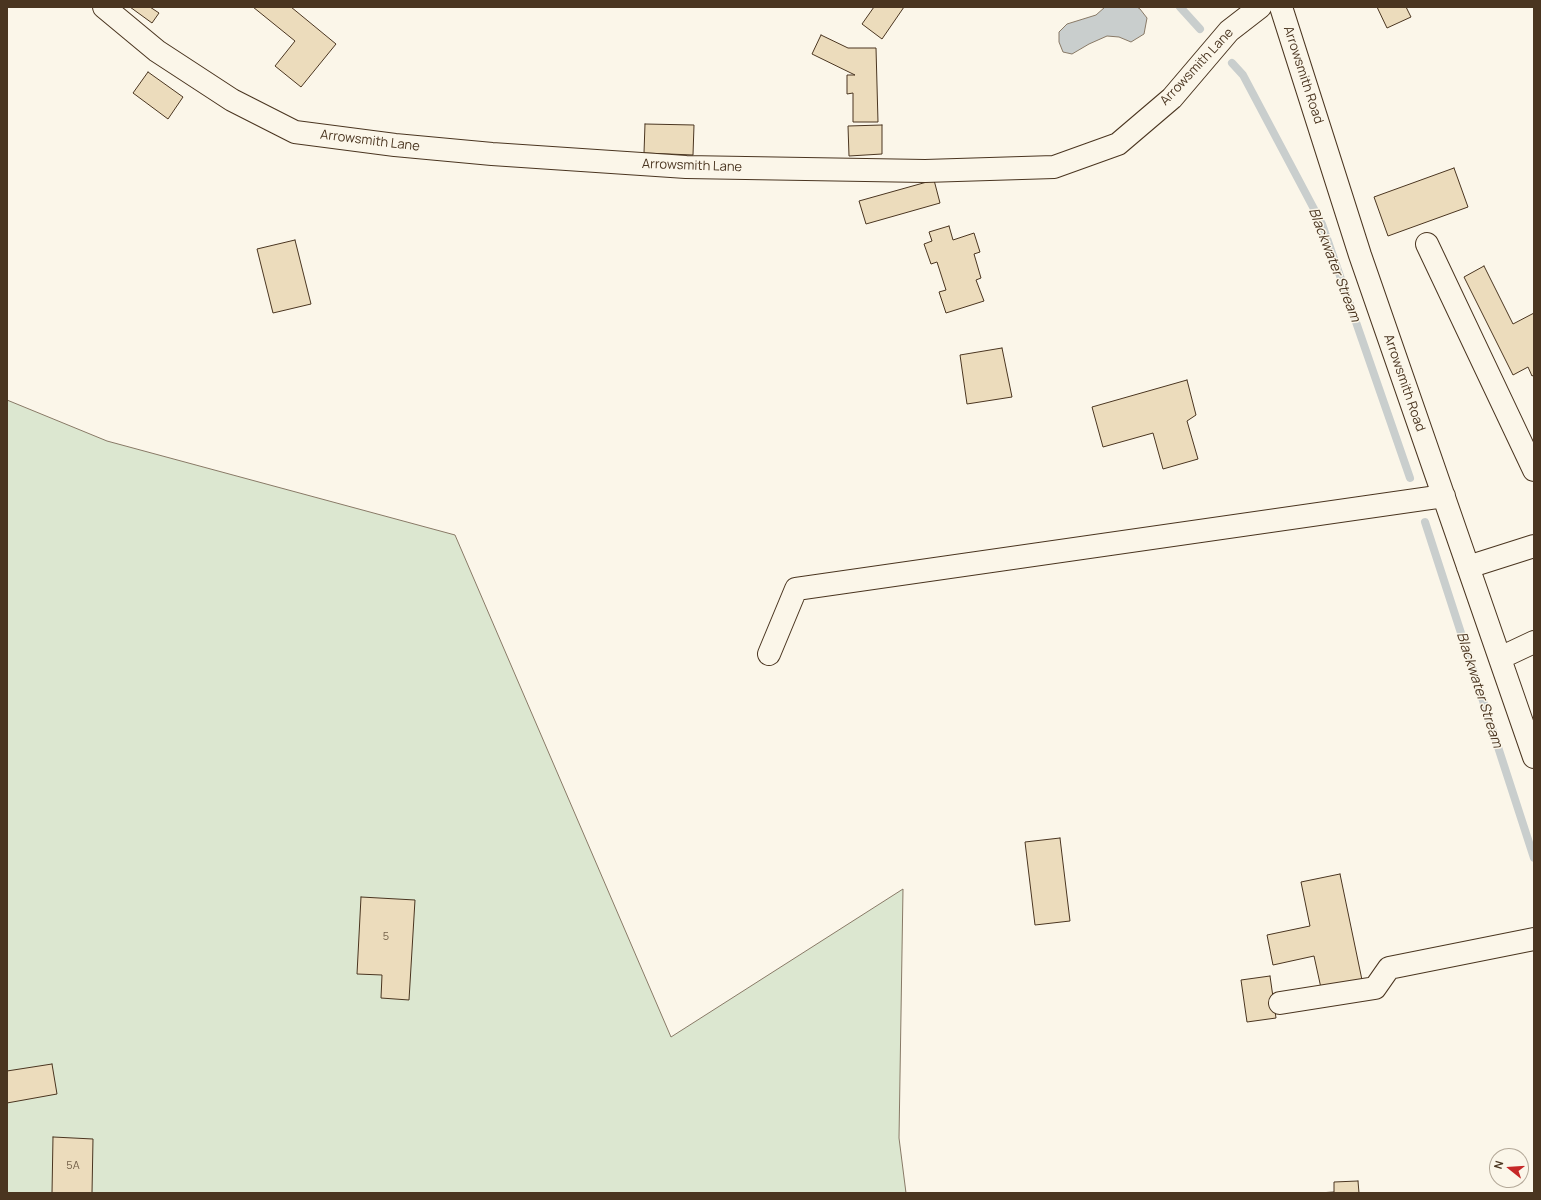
<!DOCTYPE html>
<style>
body{margin:0}
#map{position:relative;width:1541px;height:1200px;overflow:hidden;background:#fbf6e9;font-family:Manrope,sans-serif}
canvas{display:block}
.frame{position:absolute;inset:0;border:8px solid #4a3520;pointer-events:none}
.north{position:absolute;left:1489px;top:1148px;width:40px;height:40px;box-sizing:border-box;background:#fbf6e9;border:1px solid #b4a999;border-radius:50%;rotate:287deg;font-size:11px;font-weight:700;line-height:16px;text-align:center;color:#4a3520}
.north::after{content:'';display:block;margin:auto;width:14px;height:18px;background:#c62828;clip-path:polygon(50% 0,100% 100%,50% 72%,0 100%)}
</style>
<div id="map">
<canvas width="1541" height="1200"></canvas>
<div class="frame"></div>
<div class="north">N</div>
</div>
<script>
const g = document.querySelector('canvas').getContext('2d');
g.lineJoin = 'round';
function fill(path, color) { g.fillStyle = color; g.fill(path, 'evenodd'); }
const poly = rows => new Path2D(rows.map(r => 'M' + r).join(''));
function strokePath(path, color, width, dash) { g.strokeStyle = color; g.lineWidth = width; g.lineCap = dash ? 'butt' : 'round'; g.setLineDash(dash || []); g.stroke(path); }
function write(font, color, halo, rows, align = 'center') {
  g.font = font + ' Manrope,sans-serif'; g.lineWidth = 3; g.setLineDash([]); g.textBaseline = 'middle'; g.strokeStyle = halo; g.fillStyle = color; for (const [text, x, y, turn = 0] of rows) {
    g.save(); g.translate(x, y); g.rotate((+turn || 0) * Math.PI / 180); g.textAlign = isNaN(turn) ? turn : align; if (halo) g.strokeText(text, 0, 0); g.fillText(text, 0, 0); g.restore();
  }
}
const green = poly([
 [7,400,107,441,455,535,671,1037,903,889,899,1138,906,1193,7,1193,7,400]
]);
const water = poly([
 [1105,7,1137,7,1140,9,1147,18,1144,34,1131,42,1119,37,1107,36,1089,44,1072,54,1063,52,1059,42,1059,32,1067,24,1096,15,1105,7]
]);
const stream = poly([
 [1180,7,1200,29],
 [1232,63,1243,75,1322,224,1410,478],
 [1425,522,1534,858]
]);
const building = poly([
 [130,7,150,7,159,13,152,23,130,7],
 [253,7,291,7,336,44,301,87,275,66,295,41,253,7],
 [874,7,904,7,882,39,862,24,874,7],
 [1377,7,1406,7,1411,17,1387,28,1377,7],
 [821,35,848,48,876,48,878,122,853,122,853,93,847,94,847,75,855,75,812,54,821,35],
 [148,72,183,97,168,119,133,93,148,72],
 [645,124,694,125,693,155,644,153,645,124],
 [882,125,882,154,849,156,848,126,882,125],
 [1454,168,1468,207,1388,236,1374,197,1454,168],
 [934,180,940,203,866,224,859,201,934,180],
 [949,226,953,240,974,233,980,252,974,254,981,278,976,280,984,301,946,313,939,292,946,290,937,262,931,264,924,244,932,241,929,232,949,226],
 [295,240,311,304,273,313,257,249,295,240],
 [1484,266,1513,324,1534,313,1534,375,1532,376,1528,367,1513,375,1464,277,1484,266],
 [1002,348,1012,397,967,404,960,355,1002,348],
 [1187,380,1196,415,1187,421,1198,459,1163,469,1153,433,1103,447,1092,407,1187,380],
 [1060,838,1070,921,1035,925,1025,842,1060,838],
 [1340,874,1362,980,1321,988,1314,956,1273,965,1267,935,1310,926,1301,882,1340,874],
 [361,897,415,900,409,1000,381,998,382,975,357,974,361,897],
 [1270,976,1276,1018,1247,1022,1241,980,1270,976],
 [52,1064,57,1094,7,1103,7,1071,52,1064],
 [53,1137,93,1139,92,1193,52,1193,53,1137],
 [1358,1181,1359,1193,1318,1193,1334,1192,1334,1182,1358,1181]
]);
const minor = poly([
 [104,7,157,51,232,100,295,132,395,145,492,154,686,167,925,171,1054,167,1118,144,1172,98,1229,31,1260,7],
 [1281,7,1360,255,1534,757],
 [1427,244,1534,470],
 [1468,567,1534,546],
 [769,654,796,589,1444,496],
 [1500,658,1534,642],
 [1280,1003,1375,988,1389,968,1534,939]
]);
const numberNames = [
 ["5",386,937],
 ["5A",73,1166]
];
const streetNames = [
 ["Arrowsmith Lane",1197,67,-47],
 ["Arrowsmith Road",1303,75,72],
 ["Arrowsmith Lane",370,141,7],
 ["Arrowsmith Lane",692,166,2],
 ["Arrowsmith Road",1404,383,71]
];
const waterNames = [
 ["Blackwater Stream",1334,265,69],
 ["Blackwater Stream",1479,690,72]
];
fill(green, '#dce7d0');
strokePath(green, '#887966', 1);
fill(water, '#c9cecd');
strokePath(water, '#887966', 1);
strokePath(stream, '#c9cecd', 8);
fill(building, '#ecdcbc');
strokePath(building, '#4a3520', 1);
strokePath(minor, '#4a3520', 24);
strokePath(minor, '#fbf6e9', 22);
write('11px', '#725f47', null, numberNames);
write('13px', '#4a3520', '#fbf6e9', streetNames);
write('italic 14px', '#4a3520', '#fbf6e9', waterNames);
</script>
